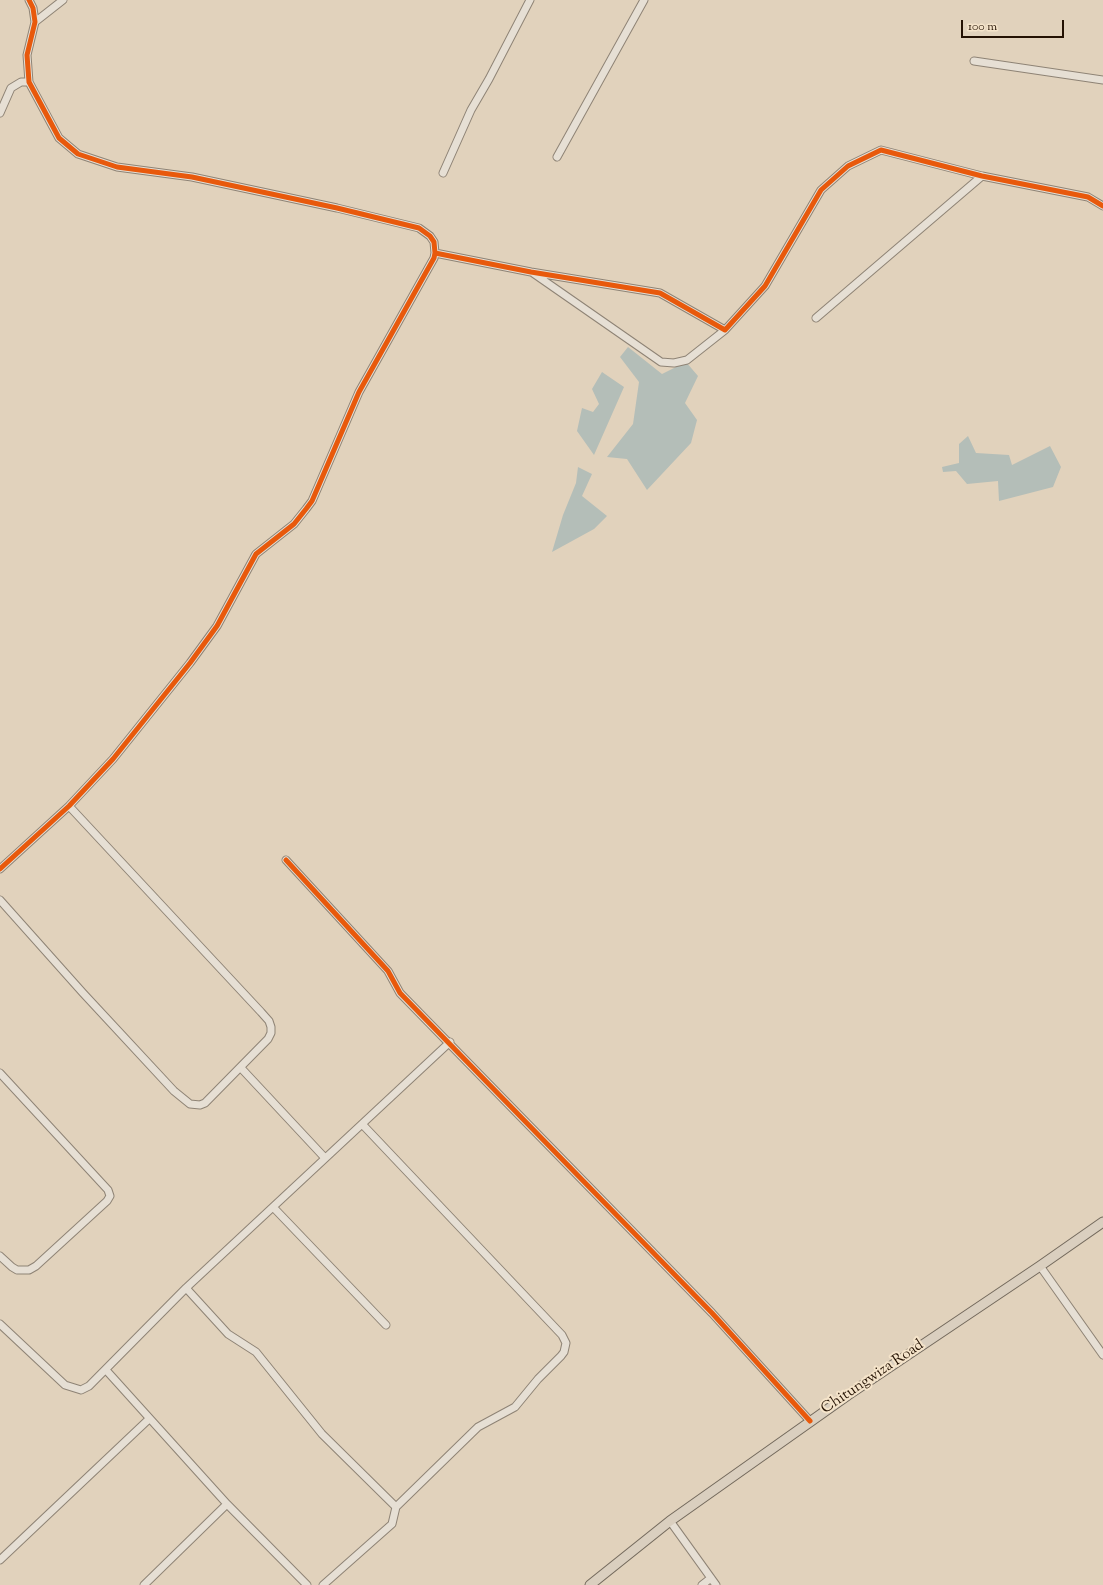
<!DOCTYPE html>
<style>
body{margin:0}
#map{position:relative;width:1103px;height:1585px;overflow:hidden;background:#e1d2bc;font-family:"Sorts Mill Goudy",serif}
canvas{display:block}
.scale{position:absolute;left:961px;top:20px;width:103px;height:18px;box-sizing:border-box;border:2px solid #241203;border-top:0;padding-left:5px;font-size:12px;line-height:14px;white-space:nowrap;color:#241203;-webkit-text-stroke:3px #f5e4ca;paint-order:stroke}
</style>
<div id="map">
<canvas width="1103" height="1585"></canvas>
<div class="scale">100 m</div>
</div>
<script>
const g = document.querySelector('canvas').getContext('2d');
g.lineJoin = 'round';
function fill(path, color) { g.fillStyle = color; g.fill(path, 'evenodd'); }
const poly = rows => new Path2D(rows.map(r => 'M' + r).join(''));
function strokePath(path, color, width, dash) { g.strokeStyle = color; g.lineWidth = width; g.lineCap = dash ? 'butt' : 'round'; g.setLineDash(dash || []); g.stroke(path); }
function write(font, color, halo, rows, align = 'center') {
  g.font = font + ' "Sorts Mill Goudy",serif'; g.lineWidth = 4; g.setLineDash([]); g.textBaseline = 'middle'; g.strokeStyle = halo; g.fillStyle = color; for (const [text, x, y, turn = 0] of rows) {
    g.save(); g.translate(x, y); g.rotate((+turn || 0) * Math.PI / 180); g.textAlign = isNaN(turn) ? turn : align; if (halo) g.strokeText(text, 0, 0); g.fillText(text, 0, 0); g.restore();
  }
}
const water = poly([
 [628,347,662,374,686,362,698,376,685,403,697,420,691,443,647,490,627,459,607,457,633,424,639,382,620,357],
 [602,372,624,387,594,455,577,431,582,408,593,412,599,404,592,389],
 [968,436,976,453,1009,455,1012,465,1050,446,1061,467,1053,487,999,501,998,481,967,484,956,471,943,472,942,467,959,463,959,444],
 [578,467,592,474,582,496,607,516,594,529,552,552,563,515,576,483]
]);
const minor = poly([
 [35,22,63,0],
 [974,61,1103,80],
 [0,113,11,88,21,82,29,82],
 [557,157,644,0],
 [443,173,471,110,489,79,530,0],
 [435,253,531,272,660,293,725,330,765,286,821,190,848,166,881,150,982,176,1088,197,1103,206],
 [533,273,661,362,674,363,687,360,725,330],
 [816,318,982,176],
 [286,860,388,971,400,993,712,1313,810,1421],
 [0,869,69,806,113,759,190,663,217,626,256,554,294,524,306,509,312,501,359,392,434,258,435,253,434,242,430,236,419,228,337,208,192,177,117,167,78,154,59,138,29,82,27,55,35,22,33,8,29,0],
 [0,900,83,993,174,1091,190,1104,200,1105,205,1103,268,1039,271,1033,271,1027,269,1021,261,1012,69,806],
 [241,1068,325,1158],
 [0,1073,108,1190,110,1196,107,1201,36,1266,29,1270,17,1270,12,1267,0,1256],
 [362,1124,562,1335,566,1343,564,1352,561,1356,538,1379,515,1407,478,1427,396,1507],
 [273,1207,386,1325],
 [1040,1266,1103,1355],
 [186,1288,228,1334,256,1352,322,1434,396,1507,392,1524,323,1585],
 [0,1324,65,1385,81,1390,89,1386,186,1288,450,1042],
 [106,1370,227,1504,307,1585],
 [670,1521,716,1585],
 [0,1560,149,1419],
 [144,1585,227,1504],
 [702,1585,711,1578]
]);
const major = poly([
 [590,1585,670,1521,848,1395,1040,1266,1103,1222]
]);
const cycleway = poly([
 [435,253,531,272,660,293,725,330,765,286,821,190,848,166,881,150,982,176,1088,197,1103,206],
 [286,860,388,971,400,993,712,1313,810,1421],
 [0,869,69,806,113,759,190,663,217,626,256,554,294,524,306,509,312,501,359,392,434,258,435,253,434,242,430,236,419,228,337,208,192,177,117,167,78,154,59,138,29,82,27,55,35,22,33,8,29,0]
]);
const streetNames = [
 ["Chitungwiza Road",873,1378,-34]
];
fill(water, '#b4beb8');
strokePath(minor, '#8e8375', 9);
strokePath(major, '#73695c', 11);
strokePath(minor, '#e6dfd4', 7);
strokePath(major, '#dacfbf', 9);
strokePath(cycleway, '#e8590c', 5);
write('15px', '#241203', '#f5e4ca', streetNames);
</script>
